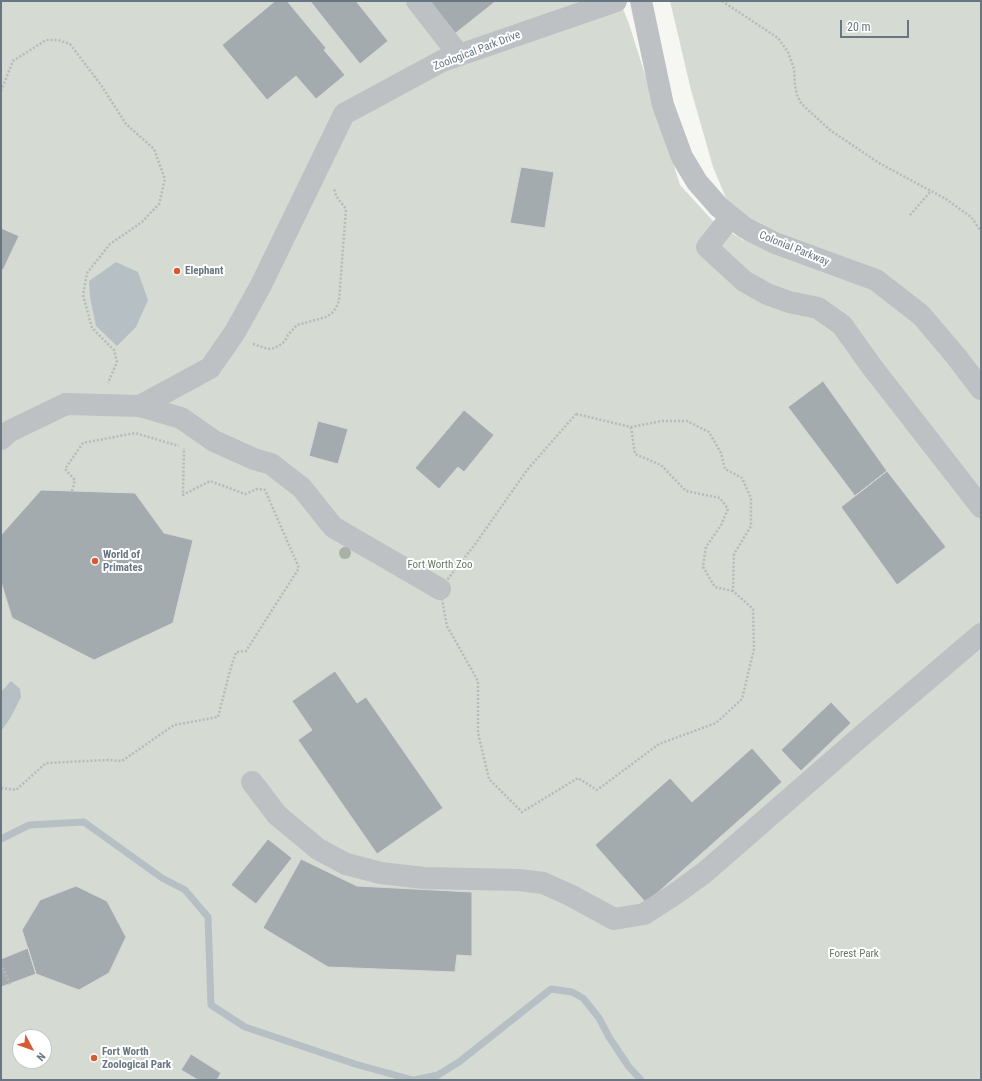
<!DOCTYPE html>
<style>
body{margin:0}
#map{position:relative;width:982px;height:1081px;overflow:hidden;background:#f6f6f3;font-family:"Roboto Condensed",sans-serif}
canvas{display:block}
.frame{position:absolute;inset:0;border:2px solid #687681;pointer-events:none}
.north{position:absolute;left:12px;top:1029px;width:40px;height:40px;box-sizing:border-box;background:#fff;border:1px solid #c3c8cd;border-radius:50%;rotate:131deg;font-size:11px;font-weight:700;line-height:16px;text-align:center;color:#687681}
.north::after{content:'';display:block;margin:auto;width:14px;height:18px;background:#d45b35;clip-path:polygon(50% 0,100% 100%,50% 72%,0 100%)}
.scale{position:absolute;left:840px;top:20px;width:69px;height:18px;box-sizing:border-box;border:2px solid #687681;border-top:0;padding-left:5px;font-size:12px;line-height:14px;white-space:nowrap;color:#687681;-webkit-text-stroke:3px #fff;paint-order:stroke}
</style>
<div id="map">
<canvas width="982" height="1081"></canvas>
<div class="frame"></div>
<div class="north">N</div>
<div class="scale">20 m</div>
</div>
<script>
const g = document.querySelector('canvas').getContext('2d');
g.lineJoin = 'round';
function fill(path, color) { g.fillStyle = color; g.fill(path, 'evenodd'); }
const poly = rows => new Path2D(rows.map(r => 'M' + r).join(''));
function strokePath(path, color, width, dash) { g.strokeStyle = color; g.lineWidth = width; g.lineCap = dash ? 'butt' : 'round'; g.setLineDash(dash || []); g.stroke(path); }
function write(font, color, halo, rows, align = 'center') {
  g.font = font + ' "Roboto Condensed",sans-serif'; g.lineWidth = 4; g.setLineDash([]); g.textBaseline = 'middle'; g.strokeStyle = halo; g.fillStyle = color; for (const [text, x, y, turn = 0] of rows) {
    g.save(); g.translate(x, y); g.rotate((+turn || 0) * Math.PI / 180); g.textAlign = isNaN(turn) ? turn : align; if (halo) g.strokeText(text, 0, 0); g.fillText(text, 0, 0); g.restore();
  }
}
const green = poly([
 [1,1,620,1,629,24,680,185,713,221,744,241,713,167,691,90,670,1,981,1,981,1080,1,1080],
 [20,1037,44,1037,44,1061,20,1061]
]);
const water = poly([
 [116,262,138,272,148,300,136,327,117,346,96,326,90,297,89,281],
 [11,681,20,689,21,697,11,717,1,731,1,692]
]);
const stream = poly([
 [1,839,29,825,84,822,162,878,185,890,208,917,211,1005,245,1027,355,1064,413,1080],
 [414,1080,438,1075,459,1062,551,989,572,992,583,998,599,1018,609,1037,629,1067,641,1080]
]);
const building = poly([
 [275,1,287,1,326,48,324,50,345,75,316,99,296,76,267,100,222,45,275,1],
 [310,1,356,1,388,41,360,64,310,1],
 [424,1,496,1,452,36,424,1],
 [521,167,554,172,545,228,510,223,521,167],
 [1,228,19,236,3,270,1,269,1,228],
 [823,381,887,471,855,496,788,407,823,381],
 [464,410,494,435,464,472,458,467,439,489,415,468,464,410],
 [318,421,348,429,338,464,309,456,318,421],
 [887,471,946,547,897,585,841,507,887,471],
 [41,490,135,493,164,533,193,540,173,623,94,660,12,618,1,582,1,535,41,490],
 [335,671,357,703,366,697,443,808,377,854,298,740,312,730,292,701,335,671],
 [831,702,851,723,801,771,781,750,831,702],
 [752,748,782,782,646,903,595,845,670,778,692,802,752,748],
 [268,839,292,858,256,904,231,885,268,839],
 [301,859,357,886,472,892,472,956,457,955,455,972,328,967,263,928,301,859],
 [76,886,107,901,126,937,109,973,79,990,36,974,22,930,40,900,76,886],
 [28,948,36,974,1,987,1,959,28,948],
 [191,1054,221,1073,217,1080,198,1080,181,1070,191,1054]
]);
const path = poly([
 [722,1,778,38,788,52,794,69,795,86,797,95,801,103,808,110,830,130,879,163,946,199,971,217,980,230],
 [1,91,13,61,46,40,58,40,70,44,101,85,126,124,154,149,165,179,159,204,142,222,110,244,87,273,83,295,92,328,114,350,117,362,108,383],
 [910,215,931,191],
 [253,344,268,349,275,348,280,345,285,341,288,335,297,325,326,317,332,313,336,308,339,301,346,209,336,196,334,188],
 [576,414,631,427,662,421,687,421,709,432,721,453,725,469,742,478,751,498,751,526,734,554,733,591,753,609,754,649,742,699,716,723,659,744,597,790,578,778,522,812,489,779,478,733,478,681,447,626,440,589,476,543,527,470,576,414],
 [631,427,635,454,661,465,686,491,720,498,728,509,721,525,706,547,703,567,715,587,733,591],
 [72,491,75,480,65,469,83,443,135,433,179,446],
 [1,788,16,790,46,763,107,760,122,761,174,725,218,717,231,667,236,652,246,651,299,568,265,490,257,489,245,494,210,481,183,495,184,448],
 [1,964,10,985]
]);
const minor = poly([
 [417,1,459,55],
 [641,1,663,105,682,157,697,182,719,207,745,228,775,243,876,280,921,315,955,355,981,389],
 [731,217,707,247,744,281,767,294,789,302,818,308,842,325,872,367,981,507],
 [140,406,181,418,214,441,254,459,271,464,302,488,333,527,440,589],
 [1,439,10,431,66,404,140,406,210,368,235,332,261,285,344,114,442,61,616,1],
 [252,782,277,815,318,849,346,864,381,873,424,878,519,880,543,883,570,895,614,919,644,914,675,894,704,873,858,739,981,634]
]);
const trees = [
 [345,553]
];
const markers = [
 [177,271,4,"#d45b35"],
 [95,561,4,"#d45b35"],
 [94,1058,4,"#d45b35"]
];
const streetNames = [
 ["Zoological Park Drive",477,51,-21],
 ["Colonial Parkway",794,249,22]
];
const poiNames = [
 ["Elephant",185,271],
 ["World of",103,555],
 ["Primates",103,568],
 ["Fort Worth",102,1052],
 ["Zoological Park",102,1065]
];
const parkNames = [
 ["Fort Worth Zoo",440,565],
 ["Forest Park",854,954]
];
fill(green, '#d5dad3');
fill(water, '#b6c0c4');
strokePath(stream, '#b6c0c4', 7);
fill(building, '#a3abaf');
strokePath(building, '#d7d7d6', 1);
strokePath(path, '#b7babc', 2.5, [2, 2]);
strokePath(minor, '#bdc1c4', 22);
g.fillStyle = '#a9b1a5';
for (const [x, y] of trees) { g.beginPath(); g.arc(x, y, 6, 0, 2 * Math.PI); g.fill(); }
for (const [x, y, r, color] of markers) { const dot = new Path2D(); dot.arc(x, y, r, 0, 2 * Math.PI); g.fillStyle = color; g.fill(dot); strokePath(dot, '#fff', 1.5); }
write('11px', '#687681', '#fff', streetNames);
write('bold 11px', '#687681', '#fff', poiNames, 'left');
write('11px', '#6a7966', '#fff', parkNames);
</script>
